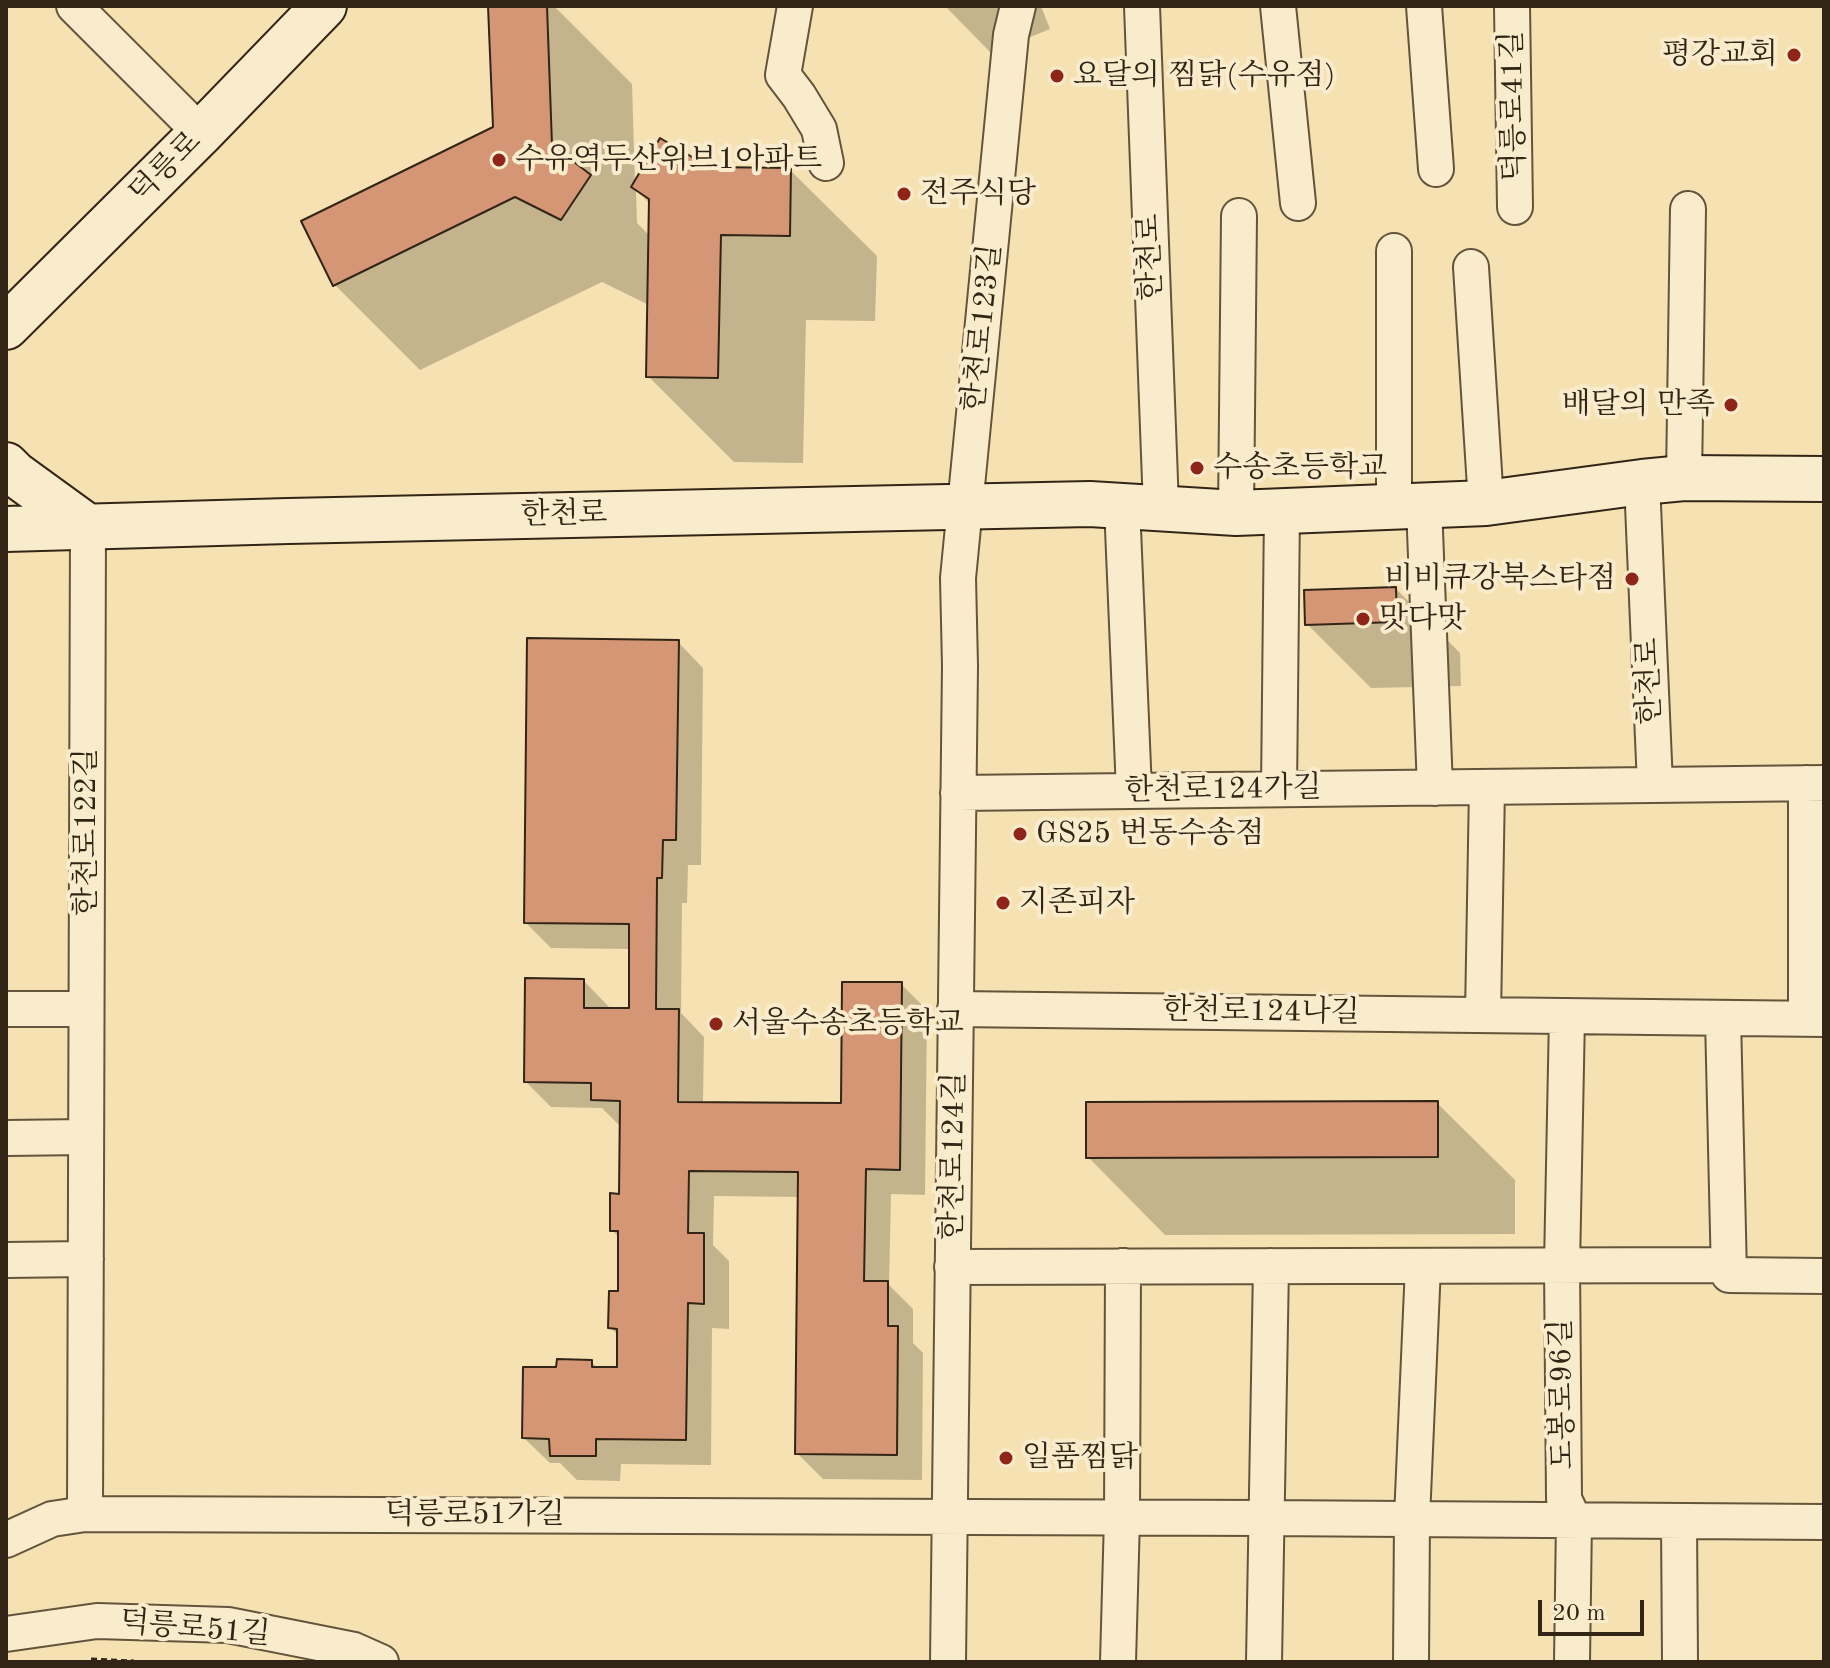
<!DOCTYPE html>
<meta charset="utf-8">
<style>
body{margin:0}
#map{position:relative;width:1830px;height:1668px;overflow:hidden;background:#f6e1b2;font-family:"Old Standard TT",serif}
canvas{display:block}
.frame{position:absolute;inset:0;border:8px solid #322515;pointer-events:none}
.scale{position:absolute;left:1538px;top:1600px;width:106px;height:36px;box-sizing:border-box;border:4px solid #322515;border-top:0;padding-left:10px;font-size:24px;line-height:28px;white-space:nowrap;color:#322515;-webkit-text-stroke:6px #f9eccd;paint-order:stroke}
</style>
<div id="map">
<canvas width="1830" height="1668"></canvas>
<div class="frame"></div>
<div class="scale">20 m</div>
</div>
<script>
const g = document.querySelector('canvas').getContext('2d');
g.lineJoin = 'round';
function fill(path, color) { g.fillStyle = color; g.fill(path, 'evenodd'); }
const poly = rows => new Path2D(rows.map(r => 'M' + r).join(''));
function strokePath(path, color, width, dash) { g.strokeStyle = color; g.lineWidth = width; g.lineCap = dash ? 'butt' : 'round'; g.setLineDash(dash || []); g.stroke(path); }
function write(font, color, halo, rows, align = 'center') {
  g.font = font + ' "Old Standard TT","Noto Serif KR",serif'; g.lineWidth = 8; g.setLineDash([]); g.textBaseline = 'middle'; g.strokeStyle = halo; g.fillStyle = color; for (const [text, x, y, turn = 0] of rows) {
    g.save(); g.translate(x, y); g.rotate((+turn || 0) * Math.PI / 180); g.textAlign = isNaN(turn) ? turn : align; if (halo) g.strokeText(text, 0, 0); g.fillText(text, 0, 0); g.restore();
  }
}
const shadow = poly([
 [490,6,554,6,632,84,635,183,709,169,790,170,877,256,875,321,806,320,803,463,734,462,648,376,649,305,602,282,420,370,334,284,495,129],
 [636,190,651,205,651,237,637,223],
 [945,6,1041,6,1050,29,991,53],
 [1396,589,1460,653,1461,686,1371,688,1307,624],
 [678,642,703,668,701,865,688,865,687,903,682,903,681,1013,704,1037,703,1104,843,1105,901,984,927,1010,925,1195,891,1194,889,1285,913,1309,913,1343,923,1353,922,1480,823,1479,797,1453,800,1197,714,1196,713,1245,729,1261,729,1329,712,1328,711,1465,621,1464,620,1481,577,1480,560,1463,550,1463,524,1438,558,1369,591,1362,599,1369,619,1370,619,1336,610,1327,620,1293,620,1239,612,1230,621,1196,622,1125,619,1125,602,1108,551,1107,526,1082,584,981,609,1007,609,1010,631,1010,631,949,551,948,526,923],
 [1437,1103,1515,1180,1515,1234,1165,1235,1088,1157]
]);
const building = poly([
 [488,6,547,6,552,145,591,175,561,220,515,197,333,286,301,221,493,127,488,6],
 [660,138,709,167,791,168,790,236,721,235,718,378,646,377,649,199,631,187,660,138],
 [1396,587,1397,622,1305,625,1304,590,1396,587],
 [527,638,679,640,676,840,663,840,662,878,657,878,656,1009,679,1009,678,1102,841,1103,842,982,902,982,900,1170,866,1169,864,1281,888,1281,888,1326,898,1326,897,1455,795,1454,798,1172,689,1171,688,1233,704,1233,704,1304,688,1303,686,1440,596,1439,596,1456,550,1456,549,1439,522,1438,523,1367,556,1367,557,1359,592,1360,592,1367,617,1367,617,1329,608,1328,609,1291,618,1291,618,1231,610,1231,610,1193,619,1194,620,1101,591,1100,591,1083,524,1082,525,978,584,979,584,1008,629,1008,629,924,524,923,527,638],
 [1438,1101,1438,1157,1086,1158,1086,1102,1438,1101]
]);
const path = poly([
 [91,1660,134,1662]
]);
const street = poly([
 [74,6,201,133],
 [795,6,783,75,799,96,819,129,826,163],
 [1142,6,1161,507],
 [1278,6,1298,203],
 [1424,6,1436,169],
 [1512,6,1515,207],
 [1471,267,1486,503],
 [1684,478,1688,209],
 [1642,482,1655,785],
 [1122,505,1134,791],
 [1424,505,1435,788],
 [1394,506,1394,251],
 [1236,513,1239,216],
 [1279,789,1282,510],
 [958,793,1824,783],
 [6,1009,86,1009],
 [955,1009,1824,1019],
 [1483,1015,1487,787],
 [1567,1016,1562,1265,1564,1499,1574,1520,1572,1662],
 [1723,1018,1729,1275,1824,1276],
 [1806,1018,1806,783],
 [6,1138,86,1137],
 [6,1260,86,1259],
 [952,1267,1729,1265],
 [85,1514,88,527],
 [1679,1521,1680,1662],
 [6,1540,52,1519,85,1514,1266,1518,1824,1522],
 [6,1634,97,1621,228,1625,354,1650,381,1662],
 [948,1662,960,666,958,578,1011,35,1018,6],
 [1118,1662,1122,1518,1123,1266],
 [1264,1662,1271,1266],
 [1411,1662,1412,1518,1423,1266]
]);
const secondary = poly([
 [6,327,201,133,324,6],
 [6,465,15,474,88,527],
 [6,529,288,521,1090,504,1236,513,1486,503,1642,482,1684,478,1824,479]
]);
const markers = [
 [1794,55,8,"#8f2418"],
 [1057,76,8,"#8f2418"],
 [499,160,8,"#8f2418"],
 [904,194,8,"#8f2418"],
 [1731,405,8,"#8f2418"],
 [1197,468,8,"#8f2418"],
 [1632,579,8,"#8f2418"],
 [1363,619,8,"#8f2418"],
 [1020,834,8,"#8f2418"],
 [1003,903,8,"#8f2418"],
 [716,1024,8,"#8f2418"],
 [1006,1458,8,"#8f2418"]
];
const poiNames = [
 ["평강교회",1778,55,"right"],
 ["요달의 찜닭(수유점)",1073,76],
 ["수유역두산위브1아파트",515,160],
 ["전주식당",920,194],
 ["배달의 만족",1715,405,"right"],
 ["수송초등학교",1213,468],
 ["비비큐강북스타점",1616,579,"right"],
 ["맛다맛",1379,619],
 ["GS25 번동수송점",1036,834],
 ["지존피자",1019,903],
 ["서울수송초등학교",732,1024],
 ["일품찜닭",1022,1458]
];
const streetNames = [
 ["덕릉로41길",1514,106,-91],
 ["덕릉로",166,168,-45],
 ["한천로",1151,257,-92],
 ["한천로123길",983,328,-84],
 ["한천로",564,515,-1],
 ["한천로",1650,681,-92],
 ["한천로124가길",1223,790,-1],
 ["한천로122길",87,832,-90],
 ["한천로124나길",1261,1012,1],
 ["한천로124길",954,1156,-89],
 ["도봉로96길",1563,1394,-91],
 ["덕릉로51가길",475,1515],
 ["덕릉로51길",195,1629,5]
];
fill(shadow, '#0003');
fill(building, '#d49675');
strokePath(building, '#322515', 2);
strokePath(street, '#63543c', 38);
strokePath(secondary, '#322515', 48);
strokePath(path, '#322515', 5, [6, 4]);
strokePath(street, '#f9eccd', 34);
strokePath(secondary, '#f9eccd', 44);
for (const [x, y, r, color] of markers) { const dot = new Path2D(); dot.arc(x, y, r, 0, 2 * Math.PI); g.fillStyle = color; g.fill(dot); strokePath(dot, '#f9eccd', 3); }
write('30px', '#322515', '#f9eccd', poiNames, 'left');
write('30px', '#322515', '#f9eccd', streetNames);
</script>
